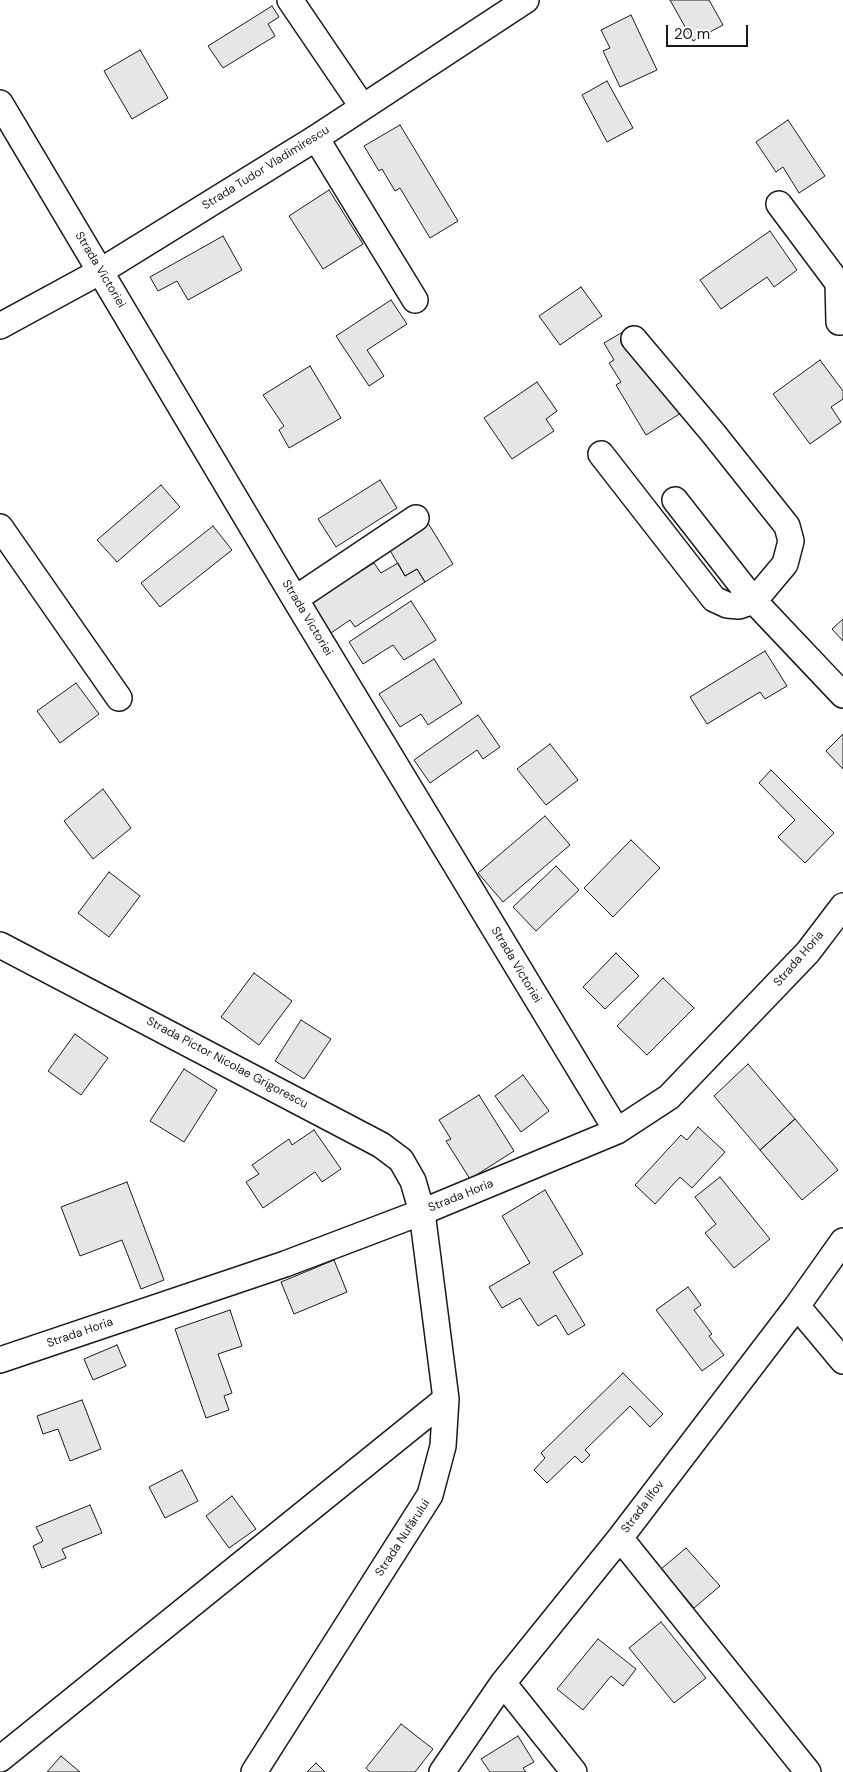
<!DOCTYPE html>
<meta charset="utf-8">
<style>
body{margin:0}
#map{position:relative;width:843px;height:1772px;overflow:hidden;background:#fff;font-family:"DM Sans",sans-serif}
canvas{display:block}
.scale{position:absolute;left:666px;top:25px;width:82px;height:22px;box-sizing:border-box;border:2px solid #1a1a1a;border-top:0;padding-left:6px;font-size:15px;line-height:18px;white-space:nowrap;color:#1a1a1a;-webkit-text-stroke:4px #fff;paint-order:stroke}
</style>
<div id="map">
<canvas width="843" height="1772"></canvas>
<div class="scale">20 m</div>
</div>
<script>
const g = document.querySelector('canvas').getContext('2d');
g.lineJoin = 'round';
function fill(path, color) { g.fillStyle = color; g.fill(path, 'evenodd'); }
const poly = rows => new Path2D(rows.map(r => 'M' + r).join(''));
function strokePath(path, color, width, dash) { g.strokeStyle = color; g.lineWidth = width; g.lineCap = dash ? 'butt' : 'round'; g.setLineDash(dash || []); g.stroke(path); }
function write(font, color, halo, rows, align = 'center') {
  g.font = font + ' "DM Sans",sans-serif'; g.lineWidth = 4; g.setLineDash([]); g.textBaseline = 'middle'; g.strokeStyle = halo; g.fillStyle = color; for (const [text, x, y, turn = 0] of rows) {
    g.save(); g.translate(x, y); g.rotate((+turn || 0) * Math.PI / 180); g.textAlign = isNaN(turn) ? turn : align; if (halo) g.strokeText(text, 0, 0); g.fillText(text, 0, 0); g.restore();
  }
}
const building = poly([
 [670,0,709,0,723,25,693,41,670,0],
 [272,6,279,17,268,24,275,36,223,68,208,46,272,6],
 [631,15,657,70,620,87,603,51,610,48,601,30,631,15],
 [140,50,168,98,132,119,104,71,140,50],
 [607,81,633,128,607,142,582,95,607,81],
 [788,120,825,176,799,193,783,167,776,172,756,142,788,120],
 [400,125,458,221,430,238,400,188,395,191,382,169,379,171,364,146,400,125],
 [329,190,363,244,323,269,289,216,329,190],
 [770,231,797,270,774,287,767,277,721,309,700,280,770,231],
 [223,236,242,270,188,300,177,281,158,291,150,277,223,236],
 [581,287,602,316,560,345,539,316,581,287],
 [391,300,407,324,367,350,384,376,369,386,336,336,391,300],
 [626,330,681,413,646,435,616,385,621,382,609,363,614,360,604,343,626,330],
 [820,360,843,391,843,399,831,407,841,422,810,444,773,394,820,360],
 [310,366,341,418,289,448,279,430,284,426,263,395,310,366],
 [537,382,557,411,546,419,554,431,512,459,484,418,537,382],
 [380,480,397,508,336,547,318,519,380,480],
 [161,485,180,507,117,562,97,540,161,485],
 [428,523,453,564,425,582,417,569,405,576,388,547,428,523],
 [213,526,232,550,160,607,141,583,213,526],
 [374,563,381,573,398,563,405,576,417,569,425,582,355,627,350,620,331,633,311,601,374,563],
 [411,601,436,640,404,660,393,645,363,664,349,642,411,601],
 [843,619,843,641,832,629,843,619],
 [765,651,787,686,765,699,760,692,707,724,690,697,765,651],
 [434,659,462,703,428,725,421,714,400,727,379,694,434,659],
 [76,683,99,714,60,743,37,711,76,683],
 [478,715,500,747,483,759,477,750,430,783,414,760,478,715],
 [843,734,843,769,826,751,843,734],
 [550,744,578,780,546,805,517,769,550,744],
 [771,770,834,833,805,863,778,837,795,820,759,783,771,770],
 [103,789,131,828,93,859,64,821,103,789],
 [545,816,570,845,503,902,478,873,545,816],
 [631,840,660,868,613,917,584,888,631,840],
 [556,866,579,890,536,931,513,907,556,866],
 [109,872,140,896,109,937,78,913,109,872],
 [616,953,639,976,605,1009,583,987,616,953],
 [254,973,292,1001,259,1045,221,1017,254,973],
 [663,978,694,1008,647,1055,617,1026,663,978],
 [301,1020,331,1039,304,1079,275,1061,301,1020],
 [75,1034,108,1058,81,1095,48,1071,75,1034],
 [748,1064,795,1119,760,1150,714,1096,748,1064],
 [184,1069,217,1090,184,1142,150,1121,184,1069],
 [523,1075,549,1111,521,1132,495,1096,523,1075],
 [479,1095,514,1151,470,1179,446,1141,451,1139,439,1120,479,1095],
 [795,1119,838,1170,802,1200,760,1150,795,1119],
 [698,1127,725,1152,692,1188,680,1177,655,1204,635,1185,681,1135,687,1140,698,1127],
 [314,1130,341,1169,322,1182,315,1172,263,1208,246,1182,259,1174,252,1165,289,1139,292,1145,314,1130],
 [720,1177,770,1239,734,1268,705,1233,716,1224,695,1197,720,1177],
 [127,1182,164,1280,141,1289,122,1240,80,1256,61,1207,127,1182],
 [545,1190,583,1254,553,1272,585,1325,568,1335,556,1315,538,1326,520,1298,502,1308,489,1287,530,1263,502,1216,545,1190],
 [334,1260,347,1292,294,1314,281,1282,334,1260],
 [688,1287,701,1305,694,1310,712,1334,709,1336,724,1355,702,1371,656,1310,688,1287],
 [230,1310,242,1346,218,1354,232,1393,224,1396,229,1410,206,1418,175,1329,230,1310],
 [117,1345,126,1366,93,1380,84,1359,117,1345],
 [623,1373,663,1414,650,1427,630,1406,585,1450,590,1455,582,1463,575,1456,547,1483,534,1470,545,1458,541,1453,623,1373],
 [82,1400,101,1449,70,1461,58,1429,43,1434,37,1416,82,1400],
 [182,1470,198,1501,165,1518,149,1487,182,1470],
 [232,1496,256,1529,229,1548,206,1516,232,1496],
 [90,1505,102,1533,62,1549,66,1558,42,1568,33,1546,43,1541,36,1527,90,1505],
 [686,1548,720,1586,694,1608,661,1569,686,1548],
 [661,1622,706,1678,674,1703,629,1648,661,1622],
 [598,1639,636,1669,623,1686,611,1676,583,1710,557,1689,598,1639],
 [401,1724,433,1749,415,1772,370,1772,366,1768,401,1724],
 [518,1736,534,1762,523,1768,526,1772,490,1772,481,1759,518,1736],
 [61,1756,80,1772,47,1772,61,1756],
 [316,1763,325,1772,307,1772,316,1763]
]);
const minor = poly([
 [290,0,362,106],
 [0,103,295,599,617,1131],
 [316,138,415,300],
 [779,204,838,283,839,322],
 [0,326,101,271,316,138,526,0],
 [634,339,713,433,787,526,791,541,785,564,754,601,843,695],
 [601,454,714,599,727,605,739,606,754,601,675,500],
 [0,527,119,698],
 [295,599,416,518],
 [0,945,381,1145,401,1160,413,1181,422,1212,446,1399,443,1446,430,1495,254,1772],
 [797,1306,843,1361],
 [0,1360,285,1264,422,1212,617,1131,669,1097,808,952,843,906],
 [620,1538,808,1772],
 [503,1683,574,1772],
 [0,1759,446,1399],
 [442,1772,503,1683,620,1538,797,1306,843,1241]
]);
const streetNames = [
 ["Strada Tudor Vladimirescu",266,168,-32],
 ["Strada Victoriei",100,270,59],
 ["Strada Victoriei",307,618,59],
 ["Strada Horia",799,959,-49],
 ["Strada Victoriei",516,965,59],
 ["Strada Pictor Nicolae Grigorescu",227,1063,28],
 ["Strada Horia",461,1196,-22],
 ["Strada Horia",80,1333,-19],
 ["Strada Ilfov",643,1507,-53],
 ["Strada Nufărului",403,1538,-57]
];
fill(building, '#e6e6e6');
strokePath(building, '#1a1a1a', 1);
strokePath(minor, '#1a1a1a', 28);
strokePath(minor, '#fff', 25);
write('12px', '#1a1a1a', '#fff', streetNames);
</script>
